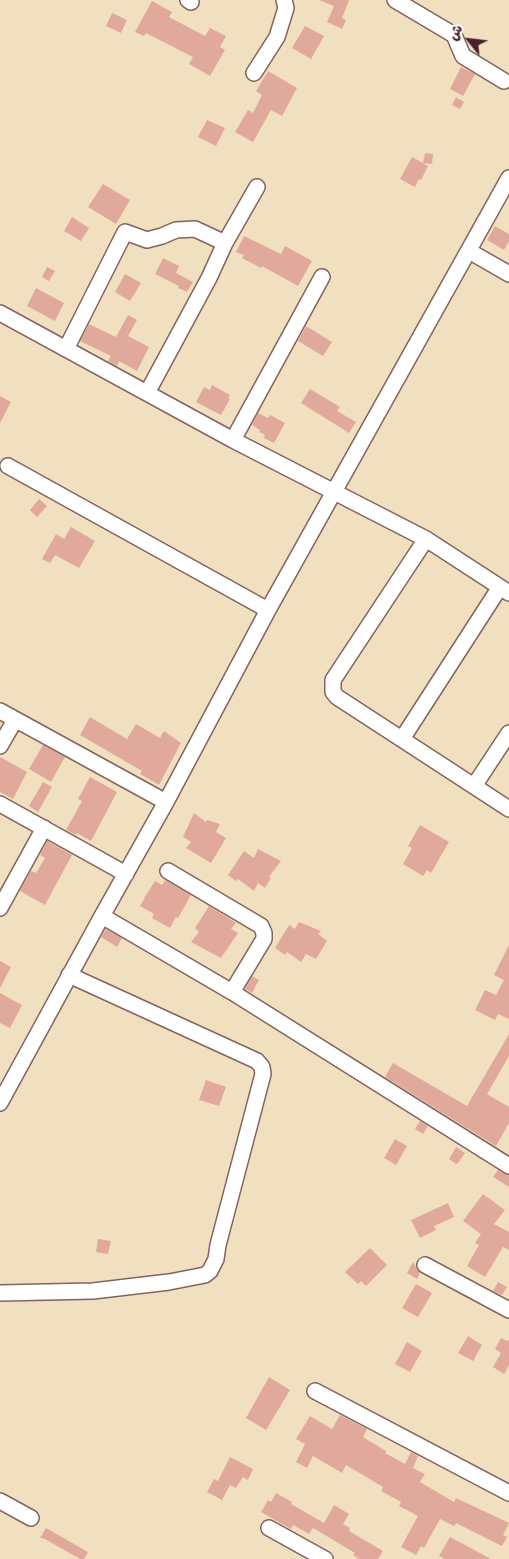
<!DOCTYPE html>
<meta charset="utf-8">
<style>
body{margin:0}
#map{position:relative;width:509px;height:1559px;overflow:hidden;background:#f1e0c0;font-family:Kalam,"Playpen Sans Arabic",sans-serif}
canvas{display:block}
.north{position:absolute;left:444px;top:15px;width:50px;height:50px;-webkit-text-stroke:4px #fff;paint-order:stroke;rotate:299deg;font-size:14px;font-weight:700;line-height:20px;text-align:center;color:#4a1f2b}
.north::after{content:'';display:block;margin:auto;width:18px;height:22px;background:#4a1f2b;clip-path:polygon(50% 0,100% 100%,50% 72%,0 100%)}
</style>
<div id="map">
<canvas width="509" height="1559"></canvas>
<div class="north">ش</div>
</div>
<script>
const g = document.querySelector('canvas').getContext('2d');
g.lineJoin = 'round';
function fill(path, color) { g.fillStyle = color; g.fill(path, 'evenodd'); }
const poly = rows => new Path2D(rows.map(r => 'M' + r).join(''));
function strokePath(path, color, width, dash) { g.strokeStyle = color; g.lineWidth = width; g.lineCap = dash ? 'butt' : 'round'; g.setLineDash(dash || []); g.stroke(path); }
const building = poly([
 [319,0,349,0,342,18,346,20,342,29,327,22,334,6],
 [152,1,172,12,169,17,205,36,210,28,226,36,220,47,225,50,210,76,189,64,193,57,146,33,144,36,135,32],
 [112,13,127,20,121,33,106,26],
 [305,26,324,36,311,59,292,48],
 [461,67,475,74,463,96,450,89],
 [268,71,297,88,282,116,271,110,253,142,235,132,248,110,253,113,262,95,256,91],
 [456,97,464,102,460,109,452,105],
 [207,120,225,128,216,146,198,137],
 [425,153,433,154,432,164,423,163],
 [412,157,428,166,421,180,419,179,415,187,400,179],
 [103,184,130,200,116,224,88,207],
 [72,217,89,228,81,241,64,231],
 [495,226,509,234,509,241,504,250,487,240],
 [244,236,281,254,285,246,312,261,298,286,262,266,261,268,242,258,244,255,236,252],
 [163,258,179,266,176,273,193,282,187,292,178,288,179,286,155,274],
 [47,267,55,271,49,281,42,277],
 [125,274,141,283,130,301,115,292],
 [36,288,64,303,55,321,27,306],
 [128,315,137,320,128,336,149,347,137,371,119,361,117,366,108,361,111,356,80,341,89,324,116,337],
 [306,326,332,342,323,356,298,341],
 [212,385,230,395,228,398,230,399,221,415,196,402,204,387,210,390],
 [310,389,340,407,337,411,356,422,349,433,301,403],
 [0,396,11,402,0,423],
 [258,413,268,418,270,415,285,423,274,443,264,438,265,435,259,432,260,430,252,425],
 [39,499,47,506,37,517,30,510],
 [71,527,95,541,79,568,55,555,50,563,42,559,56,534,64,539],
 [90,717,127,739,136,724,160,738,164,731,181,743,159,785,140,774,142,771,80,735],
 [43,745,65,757,51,782,29,769],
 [0,757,27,772,13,799,0,792],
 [90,777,117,792,91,841,77,833,76,835,66,830,82,801,78,799],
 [43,782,52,787,38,812,29,806],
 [194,813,206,822,207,820,220,824,216,832,226,838,211,863,186,848,191,842,183,837],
 [420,825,449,842,431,873,427,870,423,876,403,864,412,848,408,846],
 [47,841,72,855,45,905,20,891,31,871,36,873,45,858,40,855],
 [258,849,281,861,269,877,271,878,265,888,258,883,254,891,238,879,236,881,228,875,244,851,254,858],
 [165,880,191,895,178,918,176,917,170,928,152,918,154,914,140,906,145,898,144,898,155,881,162,885],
 [209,906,236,923,231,929,238,933,221,958,191,942,199,932,195,928],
 [299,922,321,931,318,934,327,941,316,959,306,954,301,962,287,952,285,955,275,948,289,925,295,929],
 [106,929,122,938,117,947,101,937],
 [509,945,509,1019,498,1014,495,1020,475,1010,485,990,496,995,504,980,494,975],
 [0,961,11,967,0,988],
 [252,976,259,980,252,993,245,989],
 [0,993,22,1005,10,1028,0,1023],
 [509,1034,509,1056,487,1094,509,1107,509,1123,496,1146,385,1077,393,1063,467,1106],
 [206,1080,226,1087,219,1106,199,1100],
 [420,1121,428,1126,423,1134,415,1129],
 [395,1139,407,1146,396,1165,384,1158],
 [456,1147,465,1153,458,1163,456,1164,449,1159],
 [498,1170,509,1175,509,1187,493,1177],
 [483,1194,505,1210,494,1224,509,1232,509,1250,503,1247,485,1277,467,1266,479,1245,475,1243,481,1234,463,1221],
 [448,1203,454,1217,434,1226,436,1230,420,1238,411,1220],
 [98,1239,111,1241,108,1254,96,1252],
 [370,1248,387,1265,366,1286,361,1281,358,1284,345,1272],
 [413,1262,420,1273,417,1279,407,1273],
 [498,1282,507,1287,502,1295,493,1291],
 [416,1284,432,1293,418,1317,402,1308],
 [468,1336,482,1345,473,1361,458,1353],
 [501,1338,507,1341,509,1339,509,1365,504,1374,493,1367,501,1353,495,1349],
 [407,1342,422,1351,410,1372,395,1364],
 [269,1377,290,1390,266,1430,246,1418],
 [340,1415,367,1429,363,1437,386,1451,385,1453,405,1464,411,1452,418,1456,413,1468,425,1474,420,1482,454,1502,456,1498,509,1523,503,1535,507,1537,502,1546,456,1523,454,1526,440,1519,424,1548,421,1546,416,1555,401,1547,418,1516,399,1506,401,1502,381,1491,383,1487,346,1465,342,1473,313,1456,307,1468,296,1462,305,1444,296,1439,310,1416,332,1429],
 [230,1457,253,1469,248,1480,243,1477,236,1488,230,1485,222,1500,207,1492,214,1479,218,1481],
 [276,1493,292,1502,291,1504,324,1523,334,1505,349,1514,343,1524,350,1528,349,1531,383,1551,378,1559,359,1559,353,1555,355,1553,313,1528,309,1534,293,1525,291,1529,261,1512,268,1500,271,1502],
 [46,1528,88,1552,84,1559,80,1559,43,1538,40,1538],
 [450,1537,491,1559,445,1559,439,1556]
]);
const minor = poly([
 [188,0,191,2],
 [395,0,454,35,463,56,504,81],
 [254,73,277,37,286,8,284,0],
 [469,251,509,274],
 [0,313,233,440,426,539,509,593],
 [66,349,125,232,147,240,162,236,176,230,195,229,225,243],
 [147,393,209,278,225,243,257,187],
 [233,440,322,277],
 [8,466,268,610],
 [426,539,333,680,333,692,337,697,509,809],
 [0,711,166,802],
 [402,739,500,587],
 [0,746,15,720],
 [474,786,509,733],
 [0,804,126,874],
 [168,871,261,926,264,933,264,939,232,992],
 [0,908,44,828],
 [102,916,232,992,509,1166],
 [0,1103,102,916,166,802,268,610,509,178],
 [425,1265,509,1310],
 [0,1293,93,1291,169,1282,205,1275,210,1271,216,1259,218,1245,263,1074,262,1067,257,1061,69,975],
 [315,1391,509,1493],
 [0,1501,31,1518],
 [269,1528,325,1559]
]);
fill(building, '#e1a99c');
strokePath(minor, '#84635f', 18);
strokePath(minor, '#fff', 15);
</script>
